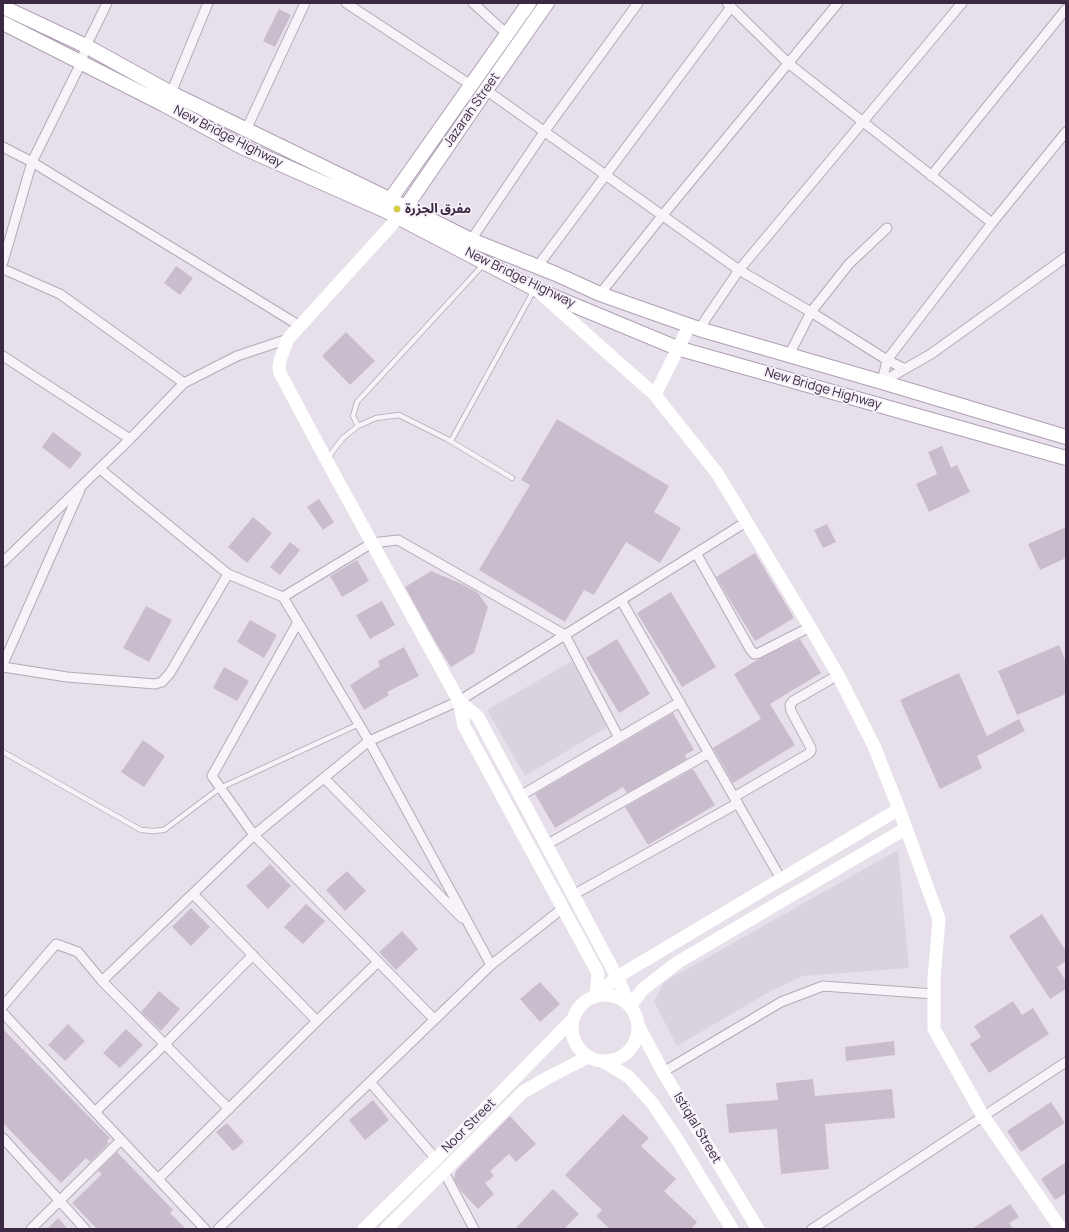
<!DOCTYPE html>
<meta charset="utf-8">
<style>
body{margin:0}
#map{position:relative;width:1069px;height:1232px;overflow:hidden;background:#e7e0ea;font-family:Manrope,sans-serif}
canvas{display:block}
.frame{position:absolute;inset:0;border:4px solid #3b2842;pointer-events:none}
</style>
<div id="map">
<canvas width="1069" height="1232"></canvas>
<div class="frame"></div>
</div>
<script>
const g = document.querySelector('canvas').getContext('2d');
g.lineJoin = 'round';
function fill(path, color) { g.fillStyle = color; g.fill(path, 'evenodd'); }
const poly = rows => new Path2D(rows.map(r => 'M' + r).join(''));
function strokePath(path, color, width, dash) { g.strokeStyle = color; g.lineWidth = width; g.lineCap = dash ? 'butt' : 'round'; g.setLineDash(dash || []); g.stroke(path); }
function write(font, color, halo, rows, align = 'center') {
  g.font = font + ' Manrope,"Noto Sans Arabic",sans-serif'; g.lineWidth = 3.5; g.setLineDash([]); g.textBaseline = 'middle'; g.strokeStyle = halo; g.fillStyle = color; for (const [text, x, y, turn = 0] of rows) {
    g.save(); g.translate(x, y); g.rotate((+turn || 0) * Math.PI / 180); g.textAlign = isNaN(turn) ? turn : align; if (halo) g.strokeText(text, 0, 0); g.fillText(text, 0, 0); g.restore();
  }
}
const built = poly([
 [572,661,607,727,525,776,487,710],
 [898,850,909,968,803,976,771,991,677,1046,654,1002,664,982]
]);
const building = poly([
 [279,9,291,15,275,47,263,41],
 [176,266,193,278,180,295,164,283],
 [346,332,375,361,350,385,322,356],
 [557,419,669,486,654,512,681,528,660,563,626,542,594,595,584,590,565,622,479,570,530,485,521,480],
 [53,432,82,454,70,469,42,447],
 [942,446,951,468,957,465,970,492,929,512,916,484,937,474,928,452],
 [319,499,334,522,323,530,307,507],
 [253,517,272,533,247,563,228,547],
 [827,524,836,542,823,548,814,530],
 [1066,527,1066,558,1040,570,1028,544],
 [290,542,300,550,280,575,270,567],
 [755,553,794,618,755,641,716,577],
 [357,560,369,581,342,597,330,576],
 [431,571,462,584,478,593,488,607,474,653,451,667,437,645,405,587],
 [671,592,716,667,682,687,637,613],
 [382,601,395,625,370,639,356,615],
 [146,606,172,620,149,662,123,648],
 [250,620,277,635,264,658,237,642],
 [617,639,650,694,619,713,586,658],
 [800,639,821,673,770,704,795,745,733,783,713,748,761,719,734,674,759,659],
 [1059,645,1066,662,1066,694,1017,715,998,671],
 [404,647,419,676,387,692,389,695,364,710,350,685,380,666,378,661],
 [224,667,249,681,237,701,213,688],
 [959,673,987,736,1019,719,1025,731,977,756,982,768,940,789,900,700],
 [673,713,694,750,685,755,687,759,627,793,623,787,555,828,535,794],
 [143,740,165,756,144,787,121,772],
 [693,769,715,805,648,845,625,807],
 [270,864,291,886,268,909,246,886],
 [347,871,366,891,345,911,326,890],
 [306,904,325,921,303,944,284,927],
 [191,908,210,927,191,946,172,927],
 [1042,914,1066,951,1066,961,1057,967,1066,981,1066,989,1050,999,1009,936],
 [402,931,418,949,396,970,379,952],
 [540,982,560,1004,540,1022,520,999],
 [159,991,180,1009,161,1031,141,1012],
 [1013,1001,1022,1015,1033,1008,1049,1034,989,1073,970,1044,981,1037,974,1026],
 [68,1024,85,1041,65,1061,48,1045],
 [3,1029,110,1138,107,1141,109,1143,90,1162,86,1158,61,1183,3,1123],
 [126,1029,143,1045,120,1068,103,1053],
 [894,1041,895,1055,846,1061,845,1047],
 [813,1079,815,1096,892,1089,895,1118,825,1124,829,1169,781,1174,777,1129,729,1133,726,1104,778,1100,776,1083],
 [373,1100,389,1120,365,1140,349,1120],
 [1051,1102,1065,1123,1021,1152,1007,1131],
 [623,1114,649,1138,641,1146,676,1179,664,1191,697,1222,691,1229,610,1229,596,1216,602,1210,565,1175],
 [510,1116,536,1144,516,1162,509,1154,490,1171,494,1176,485,1183,494,1194,478,1209,461,1191,454,1179,456,1171],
 [227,1123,244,1142,233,1151,216,1132],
 [117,1152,173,1210,170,1213,186,1229,97,1229,72,1203,102,1174,98,1171],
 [1066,1162,1066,1193,1055,1200,1041,1179],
 [553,1189,579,1214,564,1229,515,1229],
 [1010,1204,1019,1217,1009,1223,1013,1229,972,1229],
 [58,1218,68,1229,47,1229]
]);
const lane = poly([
 [358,426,353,416,357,402,483,265],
 [451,441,534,290],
 [329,460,332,452,343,438,358,426,376,418,399,415,447,439,512,478],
 [3,752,141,830,153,831,164,830,220,788,359,724]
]);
const street = poly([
 [346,3,471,85],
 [473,3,507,34],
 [727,3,788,63,992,223],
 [486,90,739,270,811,312,887,360,905,369],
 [171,93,208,3],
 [246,130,305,3],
 [3,147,32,162,300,326],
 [931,176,1066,9],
 [471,240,544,132,638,3],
 [3,262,32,162,81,63,86,46,107,3],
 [537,267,731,7],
 [3,269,60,294,184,383],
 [600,294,662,216,838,3],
 [699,329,739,270,962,3],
 [789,355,811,312,849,264,887,228],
 [3,356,130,439],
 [882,382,887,360,992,223,1066,132],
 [882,382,931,354,1066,257],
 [100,469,228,574,283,597,369,741,491,965],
 [696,553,750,649,754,654,759,653,810,627],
 [3,562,130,439,184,383,237,356,288,339],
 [283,597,372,543,398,540,565,635,619,738],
 [621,600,781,879],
 [298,622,212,776,254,835,434,1019],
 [3,664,80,490],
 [3,667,67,677,155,684,162,682,170,673,228,574],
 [324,778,462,918],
 [520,796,680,702],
 [734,797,808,754,811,751,811,748,791,711,790,705,793,701,838,675],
 [546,845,709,753],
 [573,895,738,803],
 [102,981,254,835,369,741,459,701,746,522],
 [3,1006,56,944,78,952,102,981,229,1109],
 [3,1013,95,1112,205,1229],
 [317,1021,378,962],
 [663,1072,781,1002,823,986,934,994],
 [370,1082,436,1159],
 [95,1112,165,1044,253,955],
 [3,1138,85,1229],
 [444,1172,474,1229],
 [158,1179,317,1021,193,894],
 [31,1229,121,1140],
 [218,1229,491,965,563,908],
 [812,1229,1066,1062]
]);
const secondary = poly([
 [398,218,288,339,280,360,279,367,280,373,328,463,459,701,464,726,598,973,596,996],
 [539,292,655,395,717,473,810,627,838,675,874,746,899,809,939,919,934,979,934,1029,983,1116,1061,1229],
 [655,395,689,326],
 [459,701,478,717,617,977,630,1006],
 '572 1028a33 33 0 1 1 66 0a33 33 0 1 1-66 0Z',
 [596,996,617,977,899,809],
 [630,1006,643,989,678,962,905,829],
 [638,1025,663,1072,758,1229],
 [604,1062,629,1077,653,1104,678,1141,732,1229],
 [364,1229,436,1159,572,1020],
 [386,1229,523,1092,549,1077,588,1057]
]);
const primary = poly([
 [3,7,86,46,171,93,391,200,471,240,556,274,600,294,699,329,882,382,1066,437],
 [3,23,163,104,242,147,384,210,535,289,677,348,1066,458],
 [385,207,529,3],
 [401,214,486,90,547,3]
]);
const markers = [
 [397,209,4,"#d4ce40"]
];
const streetNames = [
 ["Jazarah Street",472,110,-55],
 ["New Bridge Highway",228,137,27],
 ["New Bridge Highway",520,278,26],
 ["New Bridge Highway",823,389,16],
 ["Noor Street",469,1126,-45],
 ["Istiqlal Street",697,1128,59]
];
const poiNames = [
 ["مفرق الجزرة",405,209]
];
fill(built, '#dbd2df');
fill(building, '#c9bdcd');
strokePath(lane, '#b3a9b8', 6);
strokePath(street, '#b3a9b8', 11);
strokePath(primary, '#af9fb6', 16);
strokePath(lane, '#f7f3f8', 4.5);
strokePath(street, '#f7f3f8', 9);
strokePath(secondary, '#fff', 13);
strokePath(primary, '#fff', 14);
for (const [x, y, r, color] of markers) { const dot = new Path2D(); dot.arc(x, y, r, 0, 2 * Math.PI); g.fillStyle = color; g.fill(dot); strokePath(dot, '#f5f0f7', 1.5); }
write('13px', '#3b2842', '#f5f0f7', streetNames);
write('bold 13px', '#3b2842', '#f5f0f7', poiNames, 'left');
</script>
